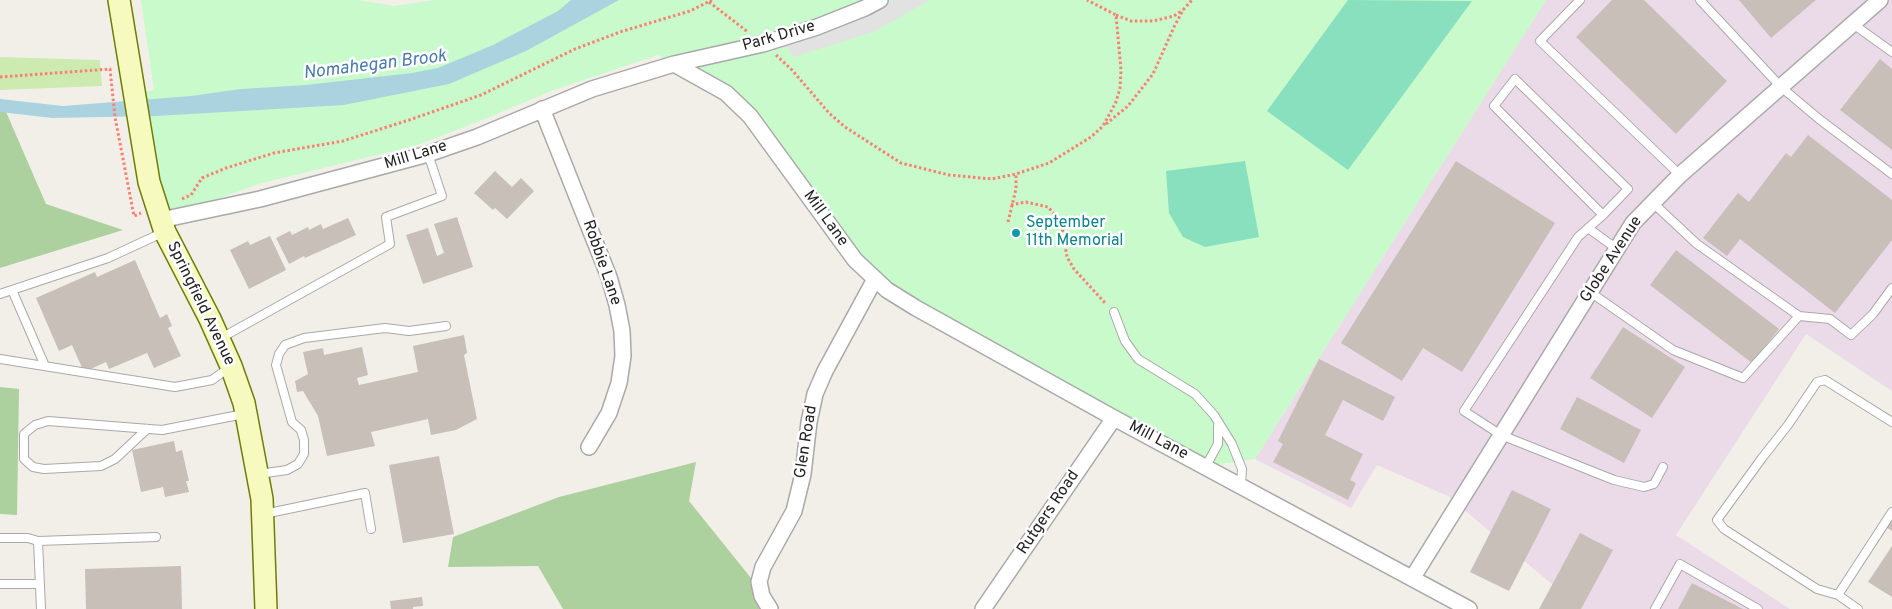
<!DOCTYPE html>
<style>
body{margin:0}
canvas{display:block;background:#f2efe9}
</style>
<canvas width="1892" height="609"></canvas>
<script>
const g = document.querySelector('canvas').getContext('2d');
g.lineJoin = 'round';
function fill(path, color) { g.fillStyle = color; g.fill(path, 'evenodd'); }
const poly = rows => new Path2D(rows.map(r => 'M' + r).join(''));
function strokePath(path, color, width, dash) { g.strokeStyle = color; g.lineWidth = width; g.lineCap = dash ? 'butt' : 'round'; g.setLineDash(dash || []); g.stroke(path); }
function write(font, color, halo, rows, align = 'center') {
  g.font = font + ' Overpass,sans-serif'; g.lineWidth = 5; g.setLineDash([]); g.textBaseline = 'middle'; g.strokeStyle = halo; g.fillStyle = color; for (const [text, x, y, turn = 0] of rows) {
    g.save(); g.translate(x, y); g.rotate((+turn || 0) * Math.PI / 180); g.textAlign = isNaN(turn) ? turn : align; if (halo) g.strokeText(text, 0, 0); g.fillText(text, 0, 0); g.restore();
  }
}
const industrial = poly([
 [1546,0,1892,0,1892,391,1806,334,1676,535,1790,609,1581,609,1448,496,1377,465,1351,508,1255,459]
]);
const grass = poly([
 [0,57,100,60,102,86,0,90]
]);
const forest = poly([
 [0,98,46,204,123,230,0,268],
 [0,387,19,389,17,515,0,514],
 [696,462,689,501,776,609,563,609,538,566,448,567,453,537,559,497]
]);
const park = poly([
 [141,0,358,0,394,6,434,0,1546,0,1255,459,1206,466,887,290,750,116,658,55,551,91,487,118,418,145,258,184,161,220,133,94,154,90]
]);
const pitch = poly([
 [1348,0,1472,1,1348,170,1267,111],
 [1245,161,1259,237,1205,247,1183,237,1169,213,1166,171]
]);
const parking = poly([
 [894,0,930,0,873,32,793,57,785,44,866,16]
]);
const water = poly([
 [571,0,619,0,526,51,449,84,344,105,156,116,52,118,0,112,0,99,63,106,191,96,241,89,306,85,412,73,438,68,493,45,558,11]
]);
const building = poly([
 [1612,0,1644,0,1727,81,1676,134,1576,37],
 [1739,0,1816,0,1771,38],
 [1880,59,1892,69,1892,150,1840,110],
 [1808,135,1892,200,1892,240,1835,313,1740,239,1727,256,1703,238,1738,193,1749,202,1786,153,1791,157],
 [1456,161,1555,223,1462,372,1423,348,1402,381,1341,343],
 [495,171,512,187,521,178,534,191,507,219,495,208,493,210,474,193],
 [457,217,473,267,423,284,406,235,428,228,437,256,444,253,434,224],
 [348,218,356,235,305,258,304,256,289,264,276,238,290,231,292,235,308,227,309,230,321,224,323,229],
 [270,236,286,270,249,289,230,250,248,241,250,245],
 [1676,250,1779,329,1752,363,1650,285],
 [135,260,160,318,167,314,172,326,168,328,181,356,154,368,147,353,109,369,106,362,84,372,72,345,59,351,36,298,95,272,97,277],
 [1623,327,1685,367,1652,418,1590,378],
 [464,335,467,353,464,355,477,419,456,430,431,435,428,419,371,432,375,446,327,456,318,416,303,391,297,392,295,381,308,374,303,352,323,348,324,355,362,347,368,375,357,378,359,385,418,372,413,346],
 [1319,359,1395,397,1383,421,1343,400,1325,435,1363,454,1350,480,1356,483,1348,500,1273,462,1283,444,1278,441],
 [1577,397,1641,430,1624,463,1560,429],
 [174,441,176,452,182,450,189,481,186,481,189,492,165,497,163,487,141,492,132,450],
 [439,456,454,534,403,543,389,465],
 [1512,490,1551,509,1509,591,1470,572],
 [1892,518,1892,531,1886,527],
 [1580,533,1613,550,1581,609,1539,609],
 [1892,546,1892,597,1868,582],
 [181,566,182,609,86,609,85,569],
 [1692,583,1743,609,1678,609],
 [422,597,423,606,413,607,413,609,391,609,390,601]
]);
const path = poly([
 [709,2,748,32],
 [1116,15,1131,21,1153,21,1174,16,1183,10],
 [776,55,792,70,829,113,845,127,901,163,949,175,992,179,1016,174,1049,163,1091,137,1103,126,1116,102,1120,88,1121,70,1116,15,1087,0],
 [0,77,110,69,115,117,134,216,141,213],
 [1106,124,1128,106,1153,74,1174,27,1183,10,1192,0],
 [182,199,191,195,202,178,226,168,274,153,343,141,409,120,481,95,575,49,620,32,690,11,712,0],
 [1011,205,1026,202,1048,207,1057,217,1062,227,1067,257,1074,269,1106,304],
 [1008,222,1016,189,1016,174]
]);
const service = poly([
 [1580,0,1540,41,1680,175],
 [1700,0,1781,87,1819,119,1892,174],
 [1853,24,1892,52],
 [1515,79,1628,189,1603,215,1494,106,1515,79],
 [1603,215,1578,237,1464,411,1501,435,1614,480,1644,487,1654,484,1663,467],
 [1588,228,1617,249],
 [12,290,45,366],
 [1590,292,1673,350,1743,378,1799,316,1697,244,1652,202],
 [0,294,108,258,164,232],
 [1114,312,1125,341,1138,359,1195,394,1214,415,1232,444,1242,469,1241,485],
 [1799,316,1830,319,1851,335,1873,314,1892,288],
 [221,338,390,244,386,217,442,196,428,154],
 [0,359,175,387,212,380,230,367],
 [147,429,115,459,101,466,44,469,33,467,24,459,24,434,35,425,48,421,162,430,244,414],
 [1206,466,1218,444,1218,426],
 [259,474,287,470,298,464,304,454,304,440,301,430,292,422,276,365,279,354,285,345,304,338,385,328,409,331,446,326],
 [264,514,365,493,371,529],
 [0,538,28,538,38,541,41,609],
 [38,541,156,537],
 [0,584,40,584],
 [1838,595,1892,512],
 [1655,609,1680,564,1758,609],
 [1858,609,1838,595,1817,589,1724,529,1717,520,1762,458,1788,425,1817,382,1825,380,1892,422]
]);
const minor = poly([
 [674,64,763,44,817,27,865,8,880,0],
 [542,109,609,277,617,305,622,331,623,356,619,383,609,413,589,447],
 [161,220,260,199,428,154,477,137,592,89,674,64,726,93,750,116,855,260,887,290,916,308,1114,418,1469,609],
 [1413,577,1633,223,1680,175,1880,0],
 [770,609,762,596,759,582,763,567,794,511,803,474,809,422,815,394,825,371,875,279],
 [983,609,1114,418]
]);
const secondary = poly([
 [119,0,149,182,165,232,210,319,231,366,244,403,262,499,266,609]
]);
const markers = [
 [1016,233,5,"#0f9aa8"]
];
const streetNames = [
 ["Park Drive",779,37,-16],
 ["Mill Lane",416,156,-17],
 ["Mill Lane",825,219,54],
 ["Globe Avenue",1612,260,-57],
 ["Robbie Lane",601,263,71],
 ["Springfield Avenue",200,304,64],
 ["Mill Lane",1158,441,28],
 ["Glen Road",807,442,-81],
 ["Rutgers Road",1049,513,-56]
];
const cultureNames = [
 ["September",1026,224],
 ["11th Memorial",1026,242]
];
const waterNames = [
 ["Nomahegan Brook",375,66,-7]
];
fill(industrial, '#ebdbe8');
fill(grass, '#cdebb0');
fill(forest, '#add19e');
fill(park, '#c8facc');
fill(pitch, '#88e0be');
fill(parking, '#e2e2e2');
fill(water, '#aad3df');
fill(building, '#c7bfb8');
strokePath(service, '#a9a9a9', 10);
strokePath(minor, '#a9a9a9', 18);
strokePath(secondary, '#707d05', 24);
strokePath(path, '#fa8072', 3, [2.5, 2.5]);
strokePath(service, '#fff', 8);
strokePath(minor, '#fff', 15);
strokePath(secondary, '#f7fabf', 21);
for (const [x, y, r, color] of markers) { const dot = new Path2D(); dot.arc(x, y, r, 0, 2 * Math.PI); g.fillStyle = color; g.fill(dot); strokePath(dot, '#fff', 2); }
write('16px', '#222', '#fff', streetNames);
write('16px', '#0d838f', '#fff', cultureNames, 'left');
write('italic 18px', '#4a7aab', '#fff', waterNames);
</script>
